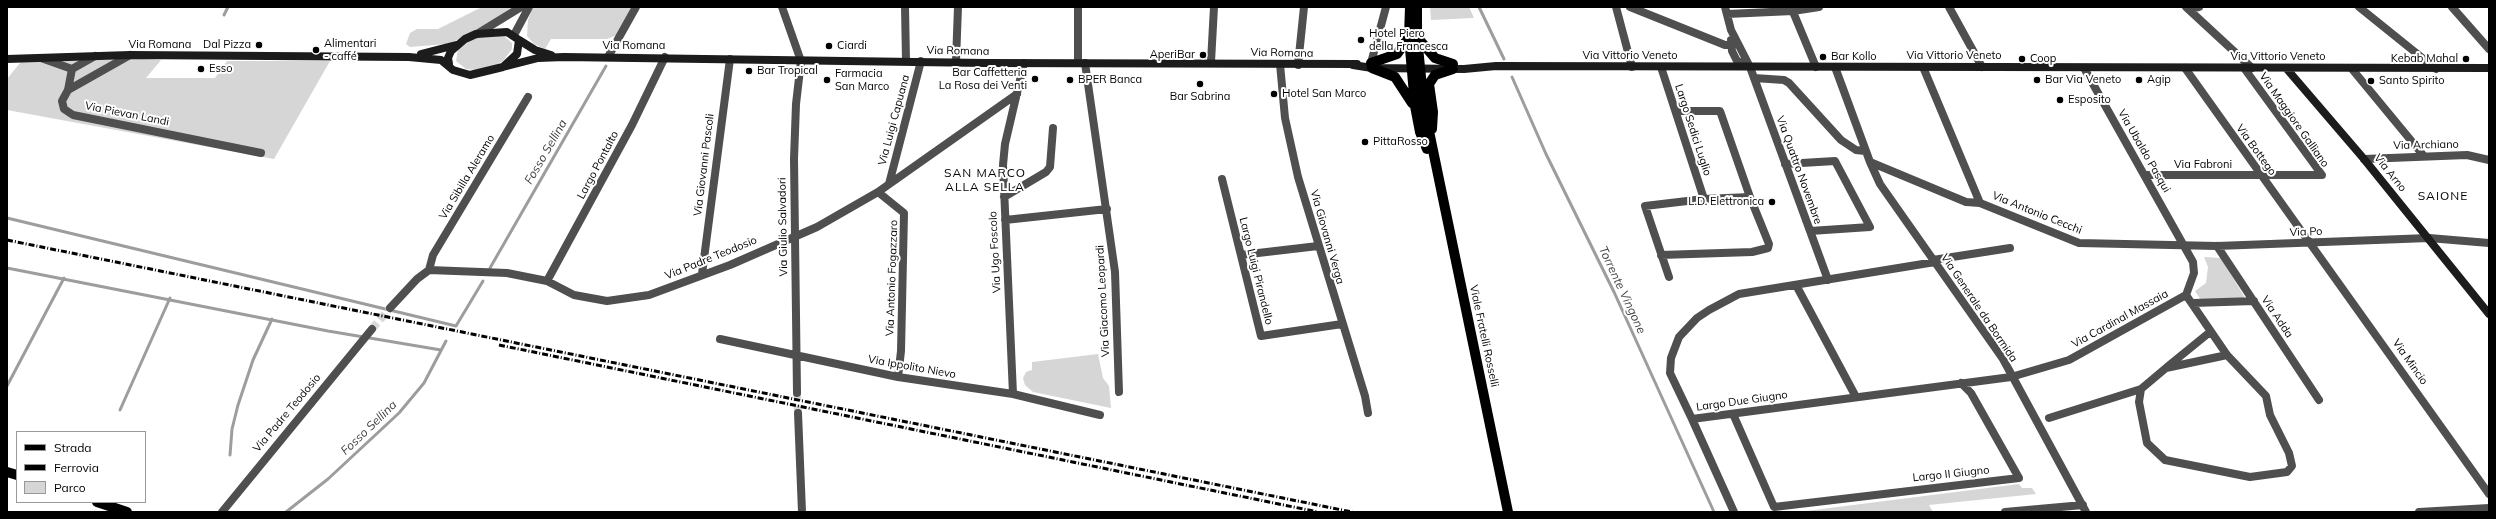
<!DOCTYPE html>
<meta charset="utf-8">
<style>
body{margin:0}
#map{position:relative;width:2496px;height:519px;overflow:hidden;background:#fff;font-family:Mulish,sans-serif}
canvas{display:block}
.frame{position:absolute;inset:0;border:8px solid #000;pointer-events:none}
.legend{position:absolute;left:16px;top:431px;width:130px;height:72px;box-sizing:border-box;background:#fff;border:1px solid #999;margin:0;padding:5px 7px;list-style:none;font-size:12px;color:#000}
.legend li{display:flex;align-items:center;gap:8px;height:20px}
.legend b{width:20px;border:1px solid #999}
</style>
<div id="map">
<canvas width="2496" height="519"></canvas>
<div class="frame"></div>
<ul class="legend">
<li><b style="height:5px;background:#000"></b>Strada</li>
<li><b style="height:5px;background:#000"></b>Ferrovia</li>
<li><b style="height:11px;background:#d6d6d6"></b>Parco</li>
</ul>
</div>
<script>
const g = document.querySelector('canvas').getContext('2d');
g.lineJoin = 'round';
function fill(path, color) { g.fillStyle = color; g.fill(path, 'evenodd'); }
const poly = rows => new Path2D(rows.map(r => 'M' + r).join(''));
function strokePath(path, color, width, dash) { g.strokeStyle = color; g.lineWidth = width; g.lineCap = dash ? 'butt' : 'round'; g.setLineDash(dash || []); g.stroke(path); }
function write(font, color, halo, rows, align = 'center') {
  g.font = font + ' Mulish,sans-serif'; g.lineWidth = 4; g.setLineDash([]); g.textBaseline = 'middle'; g.strokeStyle = halo; g.fillStyle = color; for (const [text, x, y, turn = 0] of rows) {
    g.save(); g.translate(x, y); g.rotate((+turn || 0) * Math.PI / 180); g.textAlign = isNaN(turn) ? turn : align; if (halo) g.strokeText(text, 0, 0); g.fillText(text, 0, 0); g.restore();
  }
}
const green = poly([
 [482,7,513,7,471,35,446,44,410,47,406,44,410,33,417,29,438,29],
 [533,7,632,7,617,35,607,39,551,39,545,49,534,44,527,36,528,20],
 [1430,7,1469,7,1474,18,1431,20],
 [504,36,512,43,512,49,503,61,494,66,475,70,466,69,456,61,458,50,471,40,479,37],
 [95,56,161,60,146,78,215,78,227,61,330,61,274,159,7,110,7,79,24,58],
 [2204,257,2221,258,2245,298,2203,303,2195,291,2206,283,2208,267],
 [1098,354,1103,378,1109,386,1111,408,1033,392,1025,385,1023,378,1026,372,1032,370,1032,362],
 [2019,484,2022,488,2032,488,2036,494,1929,505,1933,512,1798,512]
]);
const stream = poly([
 [1479,7,1504,59],
 [224,15,228,7],
 [1512,77,1546,154,1614,292,1714,512],
 [7,218,456,326,483,281],
 [7,268,328,331,441,350],
 [490,268,606,66],
 [7,386,64,278],
 [120,410,170,298],
 [230,455,232,429,238,405,253,360,272,319],
 [286,512,328,479,399,413,424,383,446,341]
]);
const minorTunnel = poly([
 [372,329,390,308],
 [797,393,798,413]
]);
const minor = poly([
 [905,7,906,61],
 [1078,7,1078,63],
 [1616,7,1632,67],
 [1630,7,1725,45,1732,45],
 [1725,7,1731,30,1750,67,1828,280],
 [1791,7,1816,67],
 [1949,7,1982,67],
 [2186,7,2252,68],
 [2359,7,2436,69],
 [2452,7,2489,49],
 [2189,9,2199,7],
 [1727,14,1793,11,1819,7],
 [1731,40,1732,51,1737,61,1750,67],
 [608,57,636,7],
 [41,58,72,69],
 [956,61,958,7],
 [1211,62,1214,7],
 [1085,63,1115,272,1119,392],
 [1371,63,1386,7],
 [1280,64,1285,118,1298,177,1365,396,1368,413],
 [1298,65,1304,7],
 [1661,67,1704,199],
 [1835,67,1870,162,1966,202,1980,203],
 [1923,67,1980,203,2079,243,2217,246,2429,238,2489,243],
 [2185,68,2489,494],
 [72,69,68,90,62,101,64,109,73,115,261,153],
 [72,69,95,56],
 [2352,69,2423,155],
 [1754,78,1784,80,1789,83,1841,140,1856,150,1865,151],
 [68,90,130,55],
 [2364,159,2467,155,2489,160],
 [1870,162,1880,184,2003,359,2086,512],
 [1785,164,1835,161,1870,227,1810,231],
 [2145,175,2322,175,2244,68],
 [1222,179,1261,336,1342,324],
 [889,184,921,61],
 [878,192,904,213,901,351,898,377],
 [1004,197,1046,172,1050,167,1053,128],
 [1005,220,1107,209],
 [2217,246,2319,400],
 [1241,255,1318,246],
 [1661,255,1752,252,1768,248,1769,244,1750,197],
 [1933,260,2010,248],
 [1935,262,1739,294,1709,310,1697,318,1679,337,1671,358,1670,373,1692,419,2011,377,2069,360,2186,295,2194,273,2193,262,2084,68],
 [429,270,433,255,528,97],
 [702,274,730,59],
 [1669,277,1645,206,1704,199,1750,197,1720,111,1676,111],
 [547,281,632,125,665,57],
 [1796,285,1856,397],
 [2186,295,2227,355],
 [2193,303,2254,301],
 [390,308,417,279,429,270,507,273,547,281,574,295,607,301,649,295,730,265,817,227,878,192,1017,94],
 [720,339,898,377,1013,394,1100,415],
 [2227,355,2266,396,2270,415,2289,453,2292,466,2287,472,2250,477,2165,460,2147,443,2139,402,2141,389,2166,368,2227,355],
 [2167,367,2210,332],
 [797,393,794,159,796,104,801,61],
 [1013,394,1003,165,1005,144,1024,63],
 [798,413,802,512],
 [1733,414,1774,507,2019,478,1971,393,1961,383],
 [2049,418,2141,389],
 [1692,419,1734,512],
 [222,512,372,329],
 [2005,512,2083,505],
 [2419,512,2489,508]
]);
const tertiary = poly([
 [782,7,801,61],
 [477,34,521,7],
 [514,35,529,7]
]);
const secondary = poly([
 [519,40,535,50,551,55],
 [421,54,456,45],
 [7,59,130,55,409,57,441,60,453,70,470,75,503,67,517,54,519,40,507,32,476,34,465,39,451,51,448,58,449,64],
 [1353,65,1372,68,1464,69,1496,66,2489,68],
 [503,67,538,58,564,57,985,63,1357,64],
 [2286,68,2364,159,2489,314]
]);
const primary = poly([
 [1410,7,1409,37,1415,106,1420,132,1427,149],
 [1417,7,1417,37,1424,107,1508,512],
 [1417,37,1435,58,1453,64],
 [1371,63,1397,54,1409,37],
 [1372,68,1395,77,1412,103],
 [1432,129,1433,112,1429,84,1435,75,1453,69],
 [7,472,17,475],
 [97,502,127,512]
]);
const rail = poly([
 [7,240,1352,512],
 [499,345,1318,512]
]);
const markers = [
 [1361,40,4,"#000"],
 [259,45,4,"#000"],
 [829,46,4,"#000"],
 [316,50,4,"#000"],
 [1203,55,4,"#000"],
 [1823,57,4,"#000"],
 [2022,59,4,"#000"],
 [2466,59,4,"#000"],
 [201,69,4,"#000"],
 [749,71,4,"#000"],
 [1035,79,4,"#000"],
 [827,80,4,"#000"],
 [1070,80,4,"#000"],
 [2037,80,4,"#000"],
 [2139,80,4,"#000"],
 [2371,81,4,"#000"],
 [1200,84,4,"#000"],
 [1274,94,4,"#000"],
 [2060,100,4,"#000"],
 [1365,142,4,"#000"],
 [1772,202,4,"#000"]
];
const poiNames = [
 ["Hotel Piero",1369,34],
 ["della Francesca",1369,47],
 ["Alimentari",324,44],
 ["- caffé",324,57],
 ["Dal Pizza",251,45,"right"],
 ["Ciardi",837,46],
 ["AperiBar",1195,55,"right"],
 ["Bar Kollo",1831,57],
 ["Coop",2030,59],
 ["Kebab Mahal",2458,59,"right"],
 ["Esso",209,69],
 ["Bar Tropical",757,71],
 ["Bar Caffetteria",1027,73,"right"],
 ["La Rosa dei Venti",1027,86,"right"],
 ["Farmacia",835,74],
 ["San Marco",835,87],
 ["BPER Banca",1078,80],
 ["Bar Via Veneto",2045,80],
 ["Agip",2147,80],
 ["Santo Spirito",2379,81],
 ["Hotel San Marco",1282,94],
 ["Bar Sabrina",1200,97,"center"],
 ["Esposito",2068,100],
 ["PittaRosso",1373,142],
 ["L.D. Elettronica",1764,202,"right"]
];
const streetNames = [
 ["Via Romana",160,45],
 ["Via Romana",634,46],
 ["Via Romana",958,51,1],
 ["Via Romana",1282,53,1],
 ["Via Vittorio Veneto",1630,56],
 ["Via Vittorio Veneto",1954,56],
 ["Via Vittorio Veneto",2278,57],
 ["Via Pievan Landi",127,114,11],
 ["Via Luigi Capuana",894,120,-75],
 ["Via Maggiore Galliano",2294,120,55],
 ["Largo Sedici Luglio",1693,130,72],
 ["Via Archiano",2426,145,-1],
 ["Via Bottego",2256,150,54],
 ["Via Ubaldo Pasqui",2144,151,60],
 ["Largo Pontalto",598,165,-62],
 ["Via Giovanni Pascoli",704,165,-83],
 ["Via Fabroni",2203,165],
 ["Via Quattro Novembre",1799,170,70],
 ["Via Arno",2390,173,51],
 ["Via Sibilla Aleramo",467,177,-59],
 ["Via Antonio Cecchi",2037,213,22],
 ["Via Giulio Salvadori",783,227,-91],
 ["Via Po",2306,232,-2],
 ["Via Giovanni Verga",1327,237,74],
 ["Via Ugo Foscolo",995,252,-93],
 ["Via Padre Teodosio",711,258,-22],
 ["Largo Luigi Pirandello",1256,271,76],
 ["Via Antonio Fogazzaro",892,278,-88],
 ["Via Giacomo Leopardi",1103,301,-93],
 ["Via Generale da Bormida",1979,308,56],
 ["Via Adda",2277,317,56],
 ["Via Cardinal Massaia",2120,319,-29],
 ["Viale Fratelli Rosselli",1484,336,78],
 ["Via Mincio",2410,362,55],
 ["Via Ippolito Nievo",912,367,10],
 ["Largo Due Giugno",1742,401,-8],
 ["Via Padre Teodosio",287,413,-50],
 ["Largo II Giugno",1951,474,-6]
];
const waterNames = [
 ["Fosso Sellina",546,152,-60],
 ["Torrente Vingone",1622,290,65],
 ["Fosso Sellina",369,428,-44]
];
const neighbourhoodNames = [
 ["SAN MARCO",985,173],
 ["ALLA SELLA",985,187],
 ["SAIONE",2443,196]
];
fill(green, '#d6d6d6');
strokePath(stream, '#9d9d9d', 3);
strokePath(minorTunnel, '#d9d9d9', 8, [8, 4]);
strokePath(minor, '#4f4f4f', 8);
strokePath(tertiary, '#4f4f4f', 8);
strokePath(secondary, '#1c1c1c', 8);
strokePath(primary, '#000', 10);
strokePath(rail, '#000', 3, [6, 2, 1, 2]);
for (const [x, y, r, color] of markers) { const dot = new Path2D(); dot.arc(x, y, r, 0, 2 * Math.PI); g.fillStyle = color; g.fill(dot); strokePath(dot, '#fff', 1.5); }
write('11px', '#000', '#fff', poiNames, 'left');
write('11px', '#000', '#fff', streetNames);
write('italic 12px', '#3e3e3e', '#fff', waterNames);
g.letterSpacing = '1px';
write('12px', '#000', '#fff', neighbourhoodNames);
g.letterSpacing = '0px';
</script>
